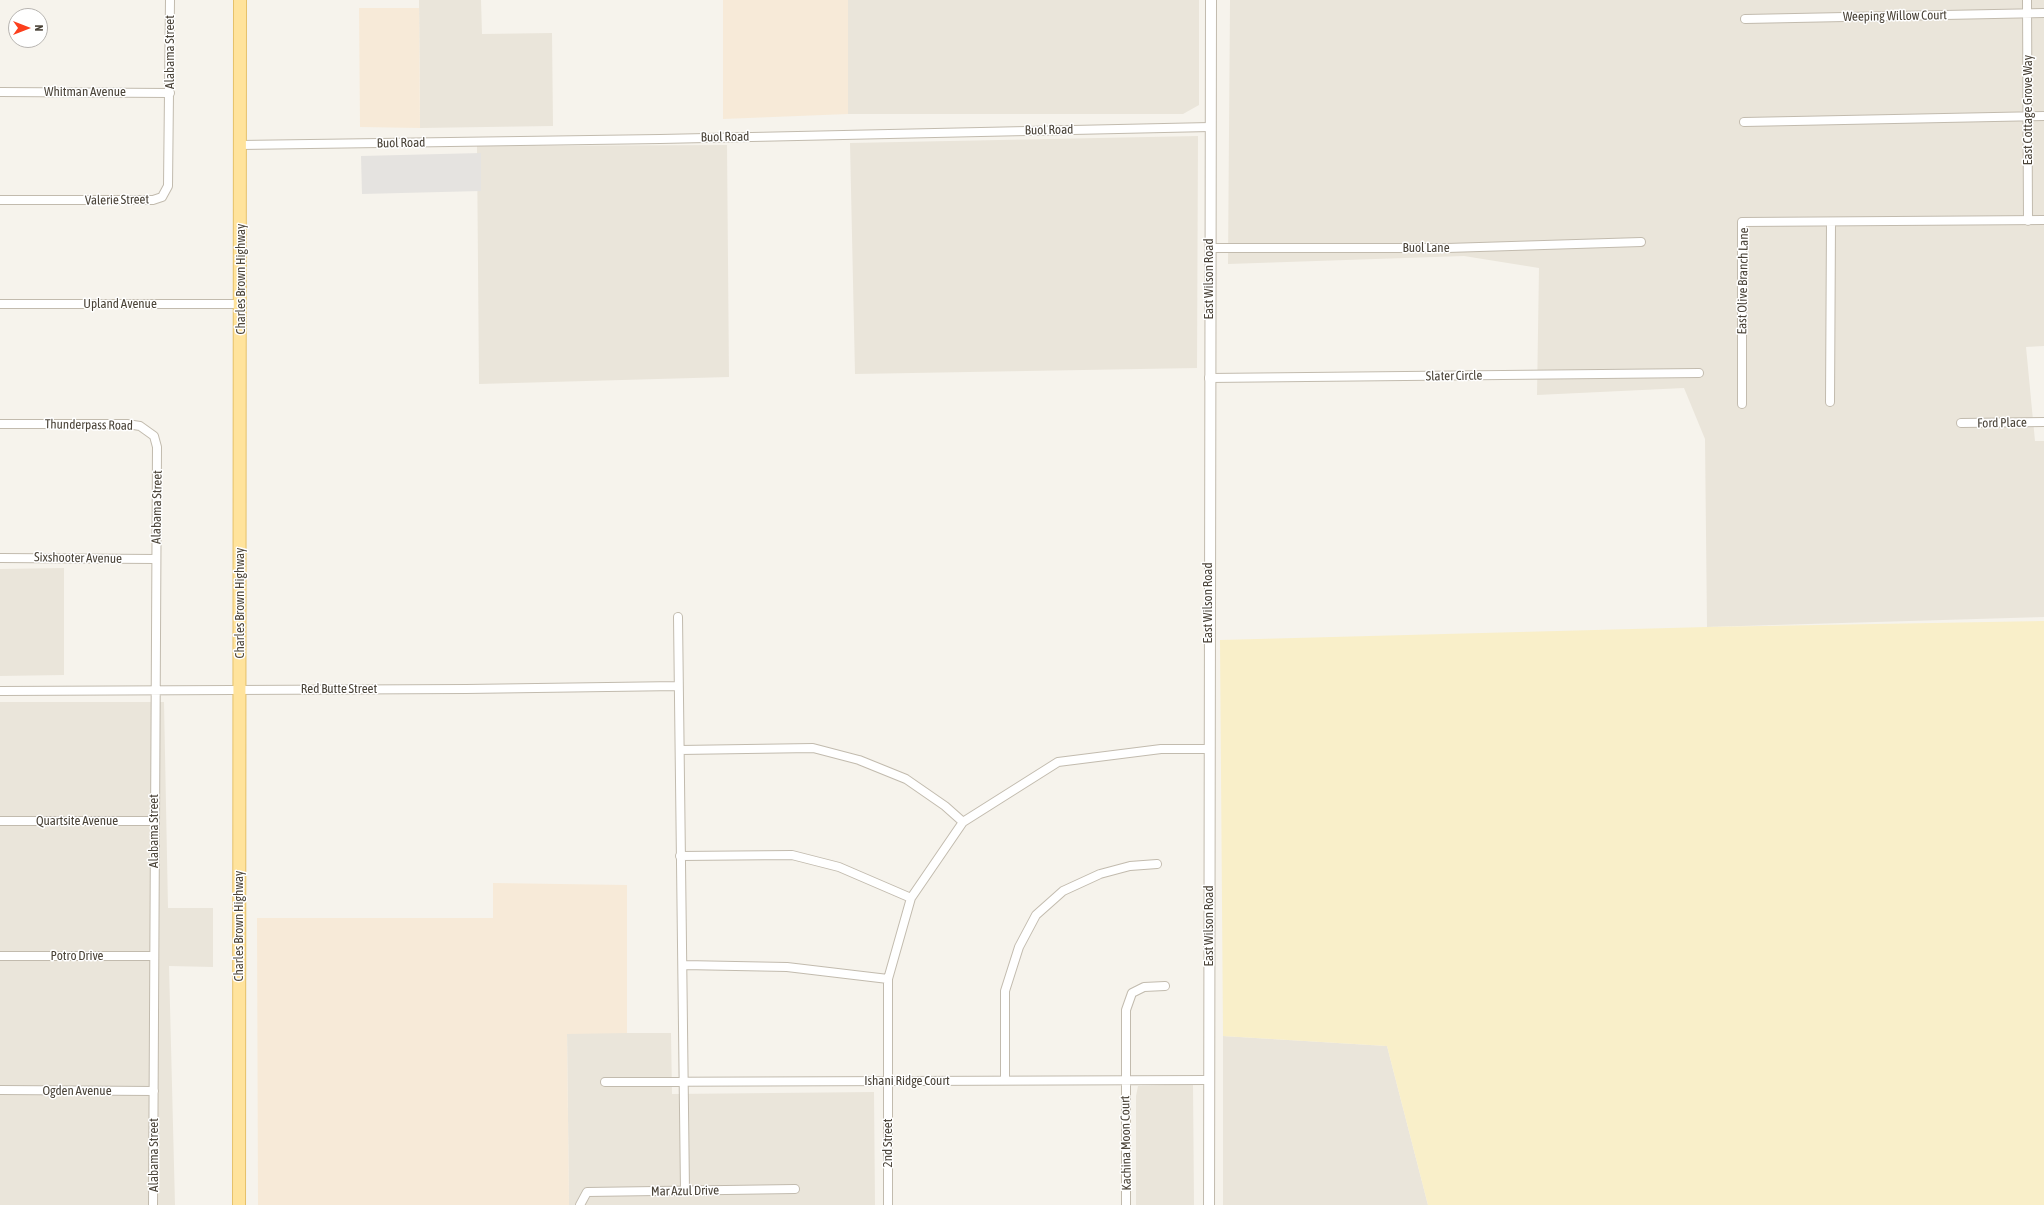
<!DOCTYPE html>
<style>
body{margin:0}
#map{position:relative;width:2044px;height:1205px;overflow:hidden;background:#f6f3ec;font-family:"Asap Condensed",sans-serif}
canvas{display:block}
.north{position:absolute;left:8px;top:8px;width:40px;height:40px;box-sizing:border-box;background:#fff;border:1px solid #b7b4b0;border-radius:50%;rotate:90deg;font-size:11px;font-weight:700;line-height:16px;text-align:center;color:#4b4439}
.north::after{content:'';display:block;margin:auto;width:14px;height:18px;background:#fc3f1d;clip-path:polygon(50% 0,100% 100%,50% 72%,0 100%)}
</style>
<div id="map">
<canvas width="2044" height="1205"></canvas>
<div class="north">N</div>
</div>
<script>
const g = document.querySelector('canvas').getContext('2d');
g.lineJoin = 'round';
function fill(path, color) { g.fillStyle = color; g.fill(path, 'evenodd'); }
const poly = rows => new Path2D(rows.map(r => 'M' + r).join(''));
function strokePath(path, color, width, dash) { g.strokeStyle = color; g.lineWidth = width; g.lineCap = dash ? 'butt' : 'round'; g.setLineDash(dash || []); g.stroke(path); }
function write(font, color, halo, rows, align = 'center') {
  g.font = font + ' "Asap Condensed",sans-serif'; g.lineWidth = 3; g.setLineDash([]); g.textBaseline = 'middle'; g.strokeStyle = halo; g.fillStyle = color; for (const [text, x, y, turn = 0] of rows) {
    g.save(); g.translate(x, y); g.rotate((+turn || 0) * Math.PI / 180); g.textAlign = isNaN(turn) ? turn : align; if (halo) g.strokeText(text, 0, 0); g.fillText(text, 0, 0); g.restore();
  }
}
const residential = poly([
 [419,0,481,0,482,34,552,33,553,126,420,128],
 [848,0,1199,0,1199,105,1183,114,848,114],
 [1230,0,2044,0,2044,346,2026,347,2035,441,2044,441,2044,617,1707,627,1705,439,1684,388,1537,395,1539,268,1464,256,1228,264],
 [1198,136,1197,368,855,374,850,143],
 [727,145,729,377,479,384,477,146],
 [64,568,64,675,0,676,0,569],
 [0,702,164,702,168,908,213,908,213,967,169,966,175,1205,0,1205],
 [567,1033,671,1033,672,1094,874,1092,875,1205,569,1205],
 [1223,1036,1387,1046,1428,1205,1223,1205],
 [1193,1084,1194,1205,1136,1205,1136,1096,1138,1086]
]);
const commercial = poly([
 [723,0,848,0,848,114,723,119],
 [359,8,419,8,420,128,360,127],
 [493,883,627,885,627,1033,567,1034,569,1205,258,1205,257,918,493,918]
]);
const sand = poly([
 [2044,621,2044,1205,1428,1205,1387,1046,1223,1036,1220,640,1707,627]
]);
const parking = poly([
 [481,153,481,191,362,194,361,156]
]);
const minor = poly([
 [2027,0,2028,221],
 [1745,19,2044,13],
 [0,92,170,93],
 [1744,122,2044,116],
 [240,145,660,139,1210,127],
 [0,200,153,200,162,197,168,186,170,0],
 [1210,248,1447,248,1641,242],
 [0,304,241,304],
 [1209,378,1699,373],
 [1830,402,1831,222],
 [1742,404,1742,222,2044,220],
 [1961,423,2044,422],
 [0,424,127,424,140,426,154,436,157,447,153,1205],
 [0,558,156,559],
 [678,617,685,1191],
 [0,691,466,689,678,686],
 [680,750,813,748,859,760,906,779,945,806,963,822],
 [0,821,155,821],
 [680,856,792,855,839,867,911,898],
 [0,956,154,956],
 [684,965,787,967,888,979],
 [1005,1080,1005,991,1019,947,1036,915,1063,891,1100,874,1130,866,1157,864],
 [605,1082,1208,1080],
 [0,1090,154,1091],
 [580,1205,587,1192,795,1189],
 [888,1205,888,979,911,898,963,822,1058,762,1161,749,1208,749],
 [1126,1205,1126,1010,1132,993,1144,987,1165,986]
]);
const tertiary = poly([
 [1209,1205,1211,0]
]);
const primary = poly([
 [239,1205,240,0]
]);
const streetNames = [
 ["Weeping Willow Court",1895,16,-1],
 ["Alabama Street",170,52,-90],
 ["Whitman Avenue",85,92],
 ["East Cottage Grove Way",2028,110,-90],
 ["Buol Road",1049,130,-1],
 ["Buol Road",725,137,-1],
 ["Buol Road",401,143,-1],
 ["Valerie Street",117,200,-1],
 ["Buol Lane",1426,248],
 ["Charles Brown Highway",241,279,-90],
 ["East Wilson Road",1209,279,-90],
 ["East Olive Branch Lane",1743,281,-89],
 ["Upland Avenue",120,304],
 ["Slater Circle",1454,376,-1],
 ["Ford Place",2002,423,-1],
 ["Thunderpass Road",89,425,1],
 ["Alabama Street",157,507,-89],
 ["Sixshooter Avenue",78,558,1],
 ["Charles Brown Highway",240,603,-90],
 ["East Wilson Road",1208,603,-90],
 ["Red Butte Street",339,689],
 ["Quartsite Avenue",77,821],
 ["Alabama Street",154,831,-90],
 ["Charles Brown Highway",239,926,-90],
 ["East Wilson Road",1209,926,-90],
 ["Potro Drive",77,956],
 ["Ishani Ridge Court",907,1081],
 ["Ogden Avenue",77,1091],
 ["2nd Street",888,1143,-90],
 ["Kachina Moon Court",1126,1143,-91],
 ["Alabama Street",154,1155,-90],
 ["Mar Azul Drive",685,1191,-1]
];
fill(residential, '#eae5da');
fill(commercial, '#f7ead8');
fill(sand, '#f9efc9');
fill(parking, '#e5e3e0');
strokePath(minor, '#c2bbae', 10);
strokePath(tertiary, '#c2bbae', 12);
strokePath(primary, '#e6c16a', 14);
strokePath(minor, '#fff', 8);
strokePath(tertiary, '#fff', 10);
strokePath(primary, '#ffe39c', 12);
write('13px', '#4b4439', '#fff', streetNames);
</script>
